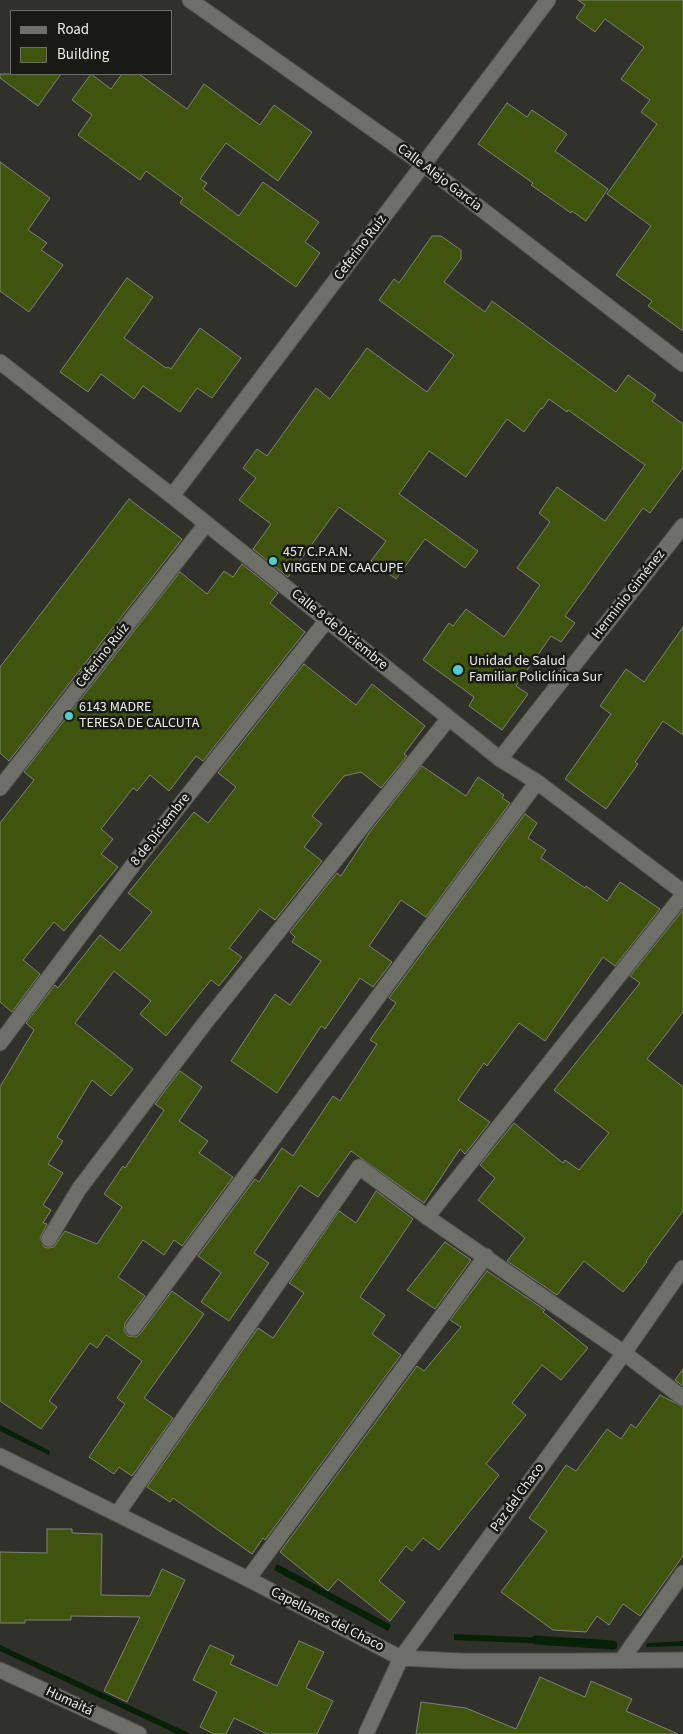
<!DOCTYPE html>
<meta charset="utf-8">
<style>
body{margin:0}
#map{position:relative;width:683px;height:1734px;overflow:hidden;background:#31312c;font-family:"Source Sans 3",sans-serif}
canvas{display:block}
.legend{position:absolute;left:10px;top:10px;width:162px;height:65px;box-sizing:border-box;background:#191916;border:1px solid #6d6d6a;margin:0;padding:6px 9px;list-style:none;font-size:15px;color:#ebebe8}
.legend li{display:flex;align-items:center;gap:10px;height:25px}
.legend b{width:25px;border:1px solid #6d6d6a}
</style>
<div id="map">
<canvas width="683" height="1734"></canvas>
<ul class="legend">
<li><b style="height:6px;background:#6f6f69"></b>Road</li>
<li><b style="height:14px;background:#3f540c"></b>Building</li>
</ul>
</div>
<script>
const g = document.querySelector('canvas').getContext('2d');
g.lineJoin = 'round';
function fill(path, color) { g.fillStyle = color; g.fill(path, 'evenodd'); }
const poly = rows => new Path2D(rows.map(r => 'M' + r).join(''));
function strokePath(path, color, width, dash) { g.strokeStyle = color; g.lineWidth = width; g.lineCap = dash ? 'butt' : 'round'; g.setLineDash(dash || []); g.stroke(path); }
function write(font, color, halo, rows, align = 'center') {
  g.font = font + ' "Source Sans 3",sans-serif'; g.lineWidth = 5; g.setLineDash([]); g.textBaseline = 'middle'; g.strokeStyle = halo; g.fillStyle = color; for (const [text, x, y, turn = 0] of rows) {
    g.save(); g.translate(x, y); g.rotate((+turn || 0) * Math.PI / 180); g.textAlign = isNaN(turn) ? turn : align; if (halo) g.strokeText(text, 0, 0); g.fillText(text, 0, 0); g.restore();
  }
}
const water = poly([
 [0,1425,50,1451,49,1455,0,1431],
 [277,1564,391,1625,388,1631,274,1570],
 [454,1635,454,1634,547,1638,547,1644,454,1640],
 [683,1641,683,1646,646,1647,647,1643],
 [0,1645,191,1734,177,1734,0,1651]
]);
const stream = poly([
 [536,1640,613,1645]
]);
const building = poly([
 [578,0,683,0,683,331,648,306,652,301,616,275,651,226,607,194,657,124,641,112,650,100,621,79,644,47,605,19,595,32,576,18,585,5,578,0],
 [0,74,61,74,38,106,0,78,0,74],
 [91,74,111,89,122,74,139,74,187,109,204,84,260,125,274,105,312,132,278,181,226,143,200,179,207,183,203,189,239,216,263,182,319,222,305,242,320,253,296,287,180,203,183,198,146,171,140,180,78,135,92,115,72,100,91,74],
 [507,103,527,117,532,110,567,134,555,151,608,189,586,221,572,211,571,213,531,185,533,183,478,144,507,103],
 [0,162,50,198,28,230,47,243,41,250,63,265,29,312,0,291,0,162],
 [432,236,441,236,461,250,461,259,444,282,485,312,492,301,616,392,628,375,656,395,652,401,683,424,683,468,650,513,643,508,565,616,575,623,561,642,551,636,516,686,528,694,502,730,469,706,474,697,423,660,449,623,453,626,466,609,504,637,540,585,517,568,550,522,539,513,557,487,605,521,645,465,568,410,567,412,549,399,542,409,541,408,524,432,507,419,466,477,429,451,399,494,478,551,465,568,425,539,396,579,371,561,386,541,339,507,288,577,253,549,271,524,239,500,256,478,243,468,257,449,267,456,316,388,330,399,367,348,427,392,454,355,379,300,394,279,399,283,432,236],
 [127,278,153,297,124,338,166,368,168,367,171,369,200,328,241,358,212,398,197,388,180,412,143,386,134,399,101,374,88,392,60,372,127,278],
 [129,499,182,539,9,761,0,753,0,667,129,499],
 [242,564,278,593,270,603,305,632,203,761,196,756,169,791,150,775,137,791,133,788,101,829,113,839,101,854,118,867,64,931,54,922,23,960,40,974,12,1012,0,1002,0,823,34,780,24,772,180,572,207,594,224,571,233,577,242,564],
 [683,627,683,735,663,721,635,762,638,764,606,809,565,779,611,714,600,706,626,669,644,682,683,627],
 [304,664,356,705,372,684,425,726,404,754,407,756,381,788,361,772,344,776,312,816,322,824,304,847,322,861,275,920,260,909,229,948,242,957,219,986,211,980,166,1036,140,1014,151,1001,114,971,75,1023,133,1069,111,1096,92,1080,57,1137,63,1141,48,1164,63,1173,43,1205,51,1210,43,1223,47,1224,40,1238,44,1247,48,1248,54,1247,65,1231,97,1244,122,1207,104,1194,123,1166,125,1168,164,1110,155,1104,180,1071,202,1087,179,1121,208,1141,199,1153,233,1177,182,1246,174,1240,164,1255,143,1240,118,1277,145,1296,125,1323,124,1331,128,1336,136,1337,140,1334,172,1291,204,1314,144,1398,173,1418,132,1476,119,1467,114,1474,89,1457,125,1404,117,1398,142,1361,106,1335,97,1348,90,1343,49,1401,57,1407,41,1429,0,1401,0,1087,34,1030,26,1023,55,985,58,988,100,935,120,951,152,912,128,893,194,812,208,823,236,787,218,773,304,664],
 [422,766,466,796,478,777,504,795,502,798,510,803,426,917,401,900,369,946,392,962,373,987,360,978,325,1029,321,1026,277,1093,231,1061,275,994,290,1005,321,961,292,942,295,937,290,932,337,873,341,876,369,833,422,766],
 [525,814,537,823,528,838,546,850,541,858,585,888,586,886,607,901,620,882,660,909,615,966,603,957,545,1041,519,1023,487,1066,484,1063,458,1100,490,1122,465,1154,460,1149,424,1203,351,1151,318,1197,300,1185,254,1253,269,1263,229,1321,201,1302,221,1273,198,1256,255,1179,259,1182,282,1148,293,1156,333,1096,340,1101,377,1044,370,1040,396,1003,389,998,525,814],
 [683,910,683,1012,647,1059,683,1087,683,1211,646,1261,647,1262,623,1292,584,1261,557,1295,507,1261,525,1238,478,1200,495,1178,480,1165,514,1123,563,1163,565,1160,579,1170,609,1133,554,1090,640,983,630,976,683,910],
 [376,1191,413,1219,360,1297,385,1315,372,1334,401,1355,265,1540,263,1538,252,1554,173,1498,170,1502,147,1487,258,1328,273,1338,304,1293,289,1283,339,1211,356,1223,376,1191],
 [445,1242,471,1260,435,1309,407,1290,445,1242],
 [487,1271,545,1310,543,1312,588,1348,561,1380,542,1365,512,1403,526,1415,486,1464,499,1475,439,1550,423,1538,412,1551,406,1546,379,1581,405,1602,390,1621,338,1579,328,1591,280,1552,417,1366,424,1371,461,1327,450,1320,487,1271],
 [683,1369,683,1386,675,1380,683,1369],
 [660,1395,683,1407,683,1556,640,1616,623,1604,609,1625,597,1616,586,1632,553,1630,501,1592,547,1531,529,1518,566,1465,576,1471,607,1429,621,1439,631,1424,636,1428,660,1395],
 [47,1529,72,1529,72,1533,102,1534,101,1595,150,1596,162,1569,185,1580,127,1702,104,1691,140,1617,71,1616,71,1620,25,1620,25,1623,0,1623,0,1552,47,1553,47,1529],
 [299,1641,324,1652,306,1688,333,1701,317,1734,267,1734,234,1718,226,1734,214,1734,200,1727,217,1692,193,1680,210,1645,234,1656,230,1664,277,1686,299,1641],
 [540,1677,585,1697,591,1681,632,1699,626,1711,678,1734,416,1734,421,1702,466,1708,516,1729,540,1677]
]);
const minor = poly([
 [190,0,424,165,683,364],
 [0,362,172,496,500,759,537,782,683,892],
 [172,496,548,0],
 [500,759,683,526],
 [0,788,206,524],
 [0,1043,142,853,327,620],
 [427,1217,683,895],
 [49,1239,79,1189,205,1023,449,718],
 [133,1328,537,782],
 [0,1456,248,1579,401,1658,461,1661,576,1661,683,1660],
 [117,1514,359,1167,427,1217,624,1353,683,1398],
 [248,1579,486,1256],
 [621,1661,683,1573],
 [0,1670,139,1734],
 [366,1734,401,1658,624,1353,683,1268]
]);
const markers = [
 [273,561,5,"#51ccd4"],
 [458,670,6,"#51ccd4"],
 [69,716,5,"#51ccd4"]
];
const streetNames = [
 ["Calle Alejo Garcia",439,178,37],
 ["Ceferino Ruíz",361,248,-53],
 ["Herminio Giménez",629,595,-52],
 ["Calle 8 de Diciembre",339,630,39],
 ["Ceferino Ruíz",103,656,-52],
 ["8 de Diciembre",161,830,-52],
 ["Paz del Chaco",518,1498,-54],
 ["Capellanes del Chaco",327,1620,27],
 ["Humaitá",69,1702,25]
];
const poiNames = [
 ["457 C.P.A.N.",283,553],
 ["VIRGEN DE CAACUPE",283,569],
 ["Unidad de Salud",469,662],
 ["Familiar Policlínica Sur",469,678],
 ["6143 MADRE",79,708],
 ["TERESA DE CALCUTA",79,724]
];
fill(water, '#062108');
strokePath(stream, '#062108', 9);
fill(building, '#3f540c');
strokePath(building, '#7f817b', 1);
strokePath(minor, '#50504b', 17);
strokePath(minor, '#6f6f69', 15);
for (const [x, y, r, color] of markers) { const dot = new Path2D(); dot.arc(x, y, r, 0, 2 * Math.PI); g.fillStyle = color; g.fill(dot); strokePath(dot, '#191916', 2); }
write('14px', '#ebebe8', '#191916', streetNames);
write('14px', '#ebebe8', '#191916', poiNames, 'left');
</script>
